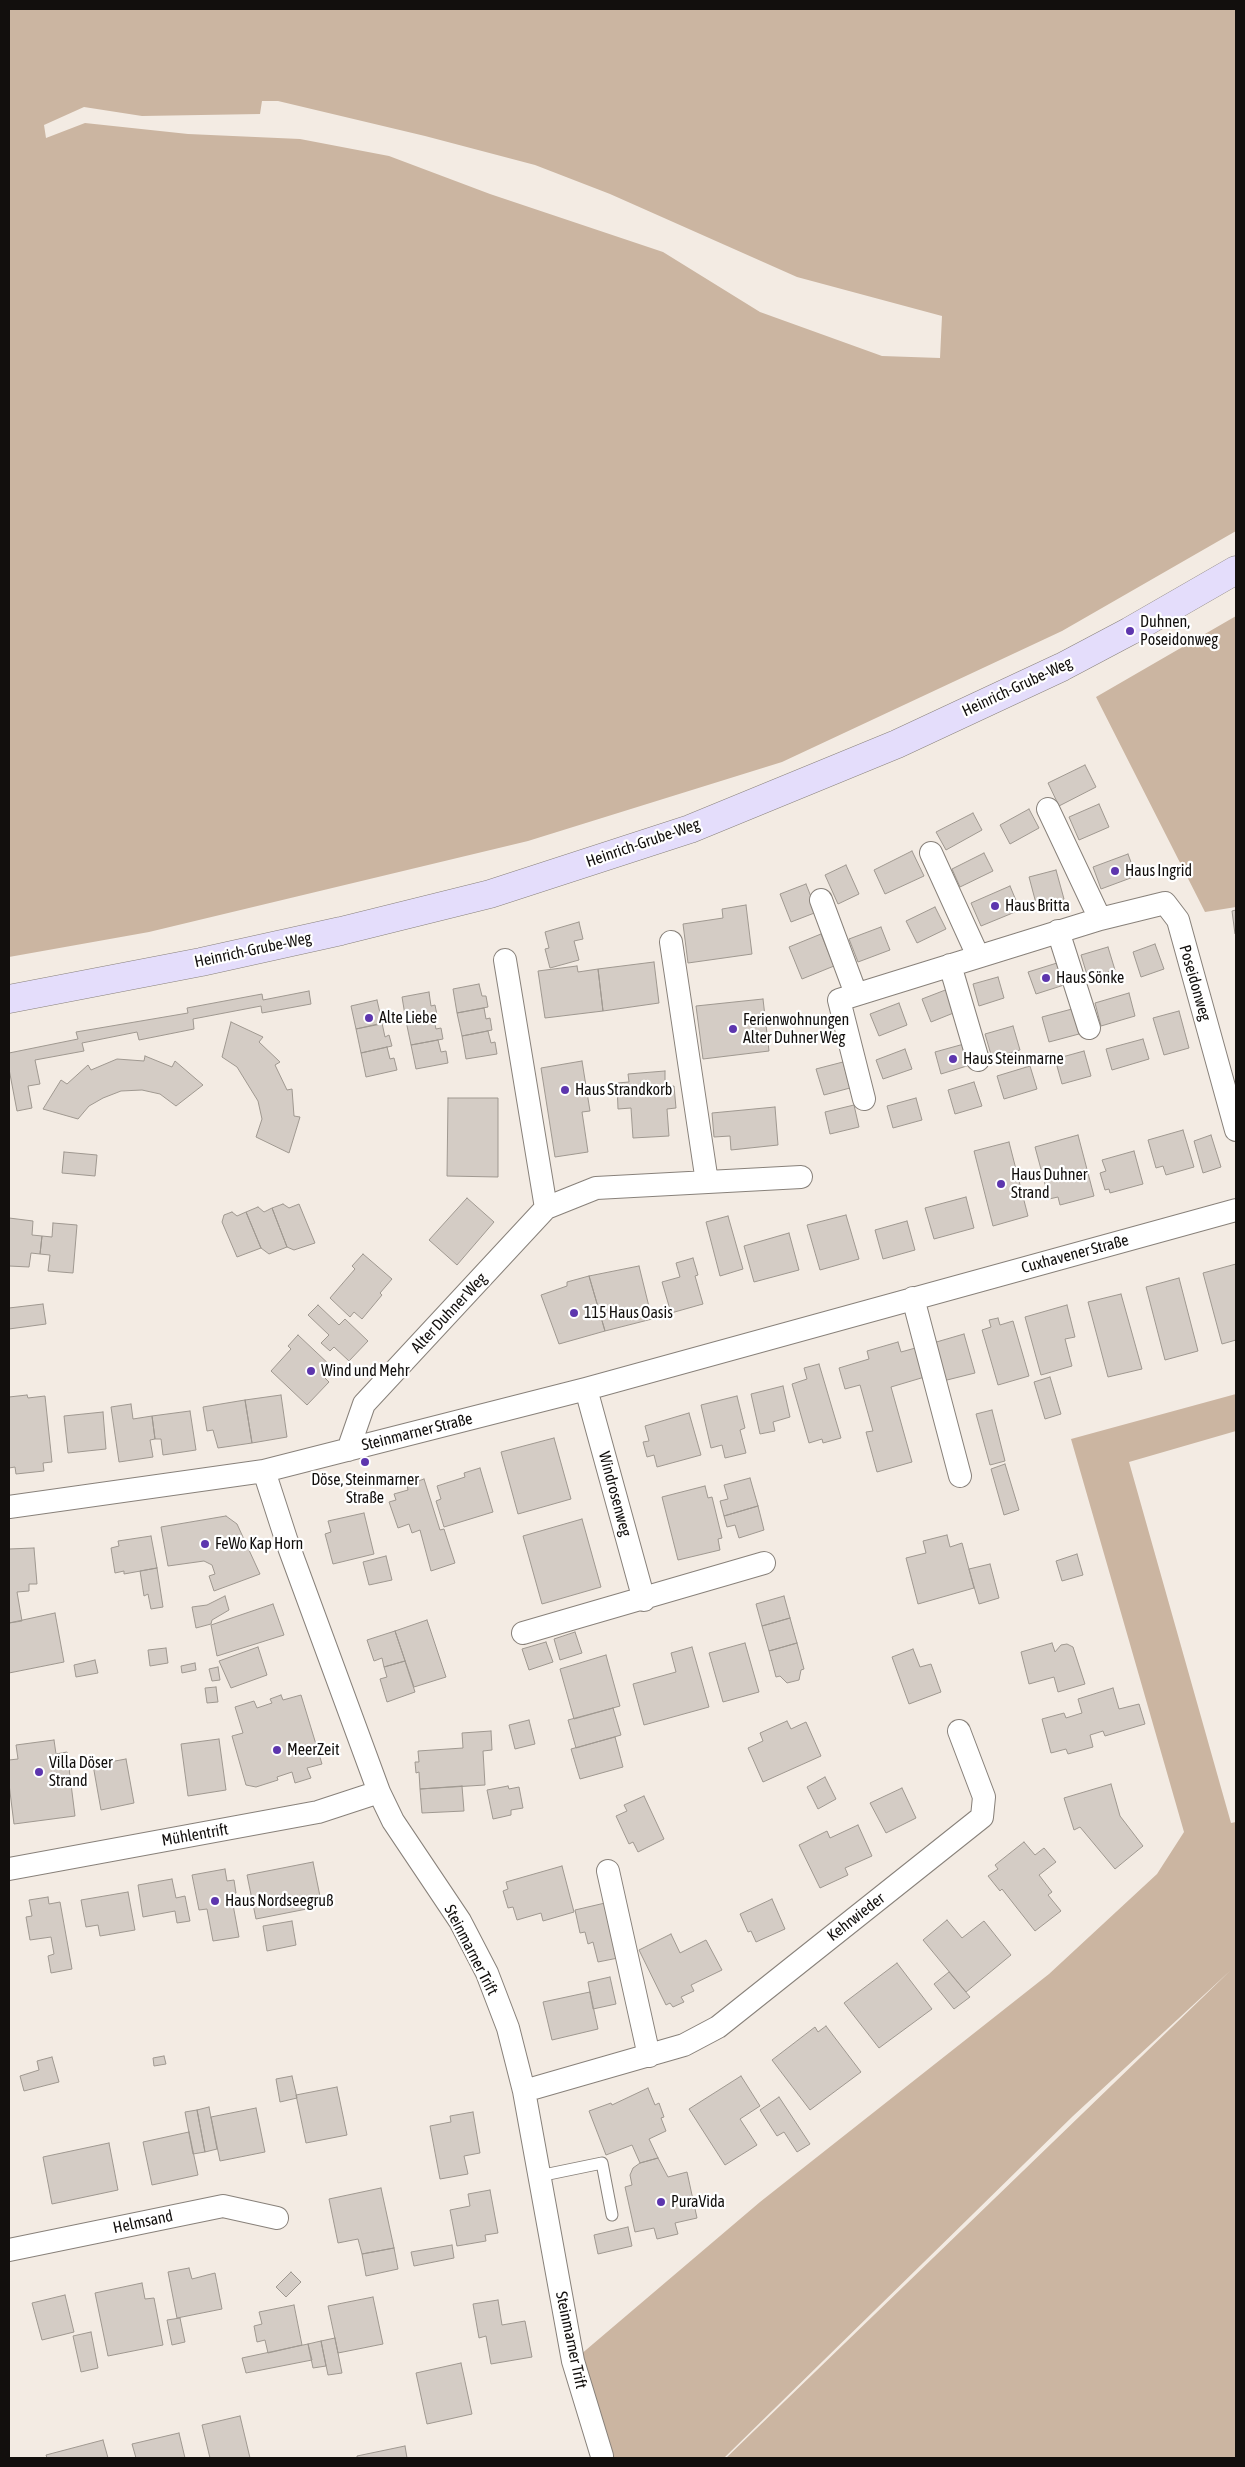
<!DOCTYPE html>
<meta charset="utf-8">
<style>
body{margin:0}
#map{position:relative;width:1245px;height:2467px;overflow:hidden;background:#f3ebe3;font-family:"Asap Condensed",sans-serif}
canvas{display:block}
.frame{position:absolute;inset:0;border:10px solid #120f0d;pointer-events:none}
</style>
<div id="map">
<canvas width="1245" height="2467"></canvas>
<div class="frame"></div>
</div>
<script>
const g = document.querySelector('canvas').getContext('2d');
g.lineJoin = 'round';
function fill(path, color) { g.fillStyle = color; g.fill(path, 'evenodd'); }
const poly = rows => new Path2D(rows.map(r => 'M' + r).join(''));
function strokePath(path, color, width, dash) { g.strokeStyle = color; g.lineWidth = width; g.lineCap = dash ? 'butt' : 'round'; g.setLineDash(dash || []); g.stroke(path); }
function write(font, color, halo, rows, align = 'center') {
  g.font = font + ' "Asap Condensed",sans-serif'; g.lineWidth = 4.5; g.setLineDash([]); g.textBaseline = 'middle'; g.strokeStyle = halo; g.fillStyle = color; for (const [text, x, y, turn = 0] of rows) {
    g.save(); g.translate(x, y); g.rotate((+turn || 0) * Math.PI / 180); g.textAlign = isNaN(turn) ? turn : align; if (halo) g.strokeText(text, 0, 0); g.fillText(text, 0, 0); g.restore();
  }
}
const green = poly([
 [9,9,1236,9,1236,531,1062,631,782,762,528,841,149,932,9,957],
 [262,101,278,101,425,136,535,165,610,194,797,277,942,316,940,358,882,356,760,312,663,252,490,194,389,156,300,139,188,134,85,123,46,138,44,125,84,107,142,116,260,114],
 [1236,616,1236,907,1205,912,1096,697],
 [1236,1394,1236,1431,1129,1462,1231,1823,1236,1822,1236,2458,726,2458,1231,1970,1073,2116,724,2458,602,2458,573,2361,760,2202,1049,1974,1157,1874,1184,1832,1071,1439]
]);
const building = poly([
 [1085,765,1096,787,1059,806,1048,783,1085,765],
 [1099,804,1109,827,1079,840,1069,817,1099,804],
 [1029,809,1039,828,1010,844,1000,825,1029,809],
 [973,813,982,830,946,850,936,832,973,813],
 [912,851,924,876,885,894,874,870,912,851],
 [984,853,993,871,960,887,952,869,984,853],
 [1128,854,1136,876,1101,889,1093,867,1128,854],
 [846,865,859,894,838,904,825,875,846,865],
 [1056,870,1064,899,1037,907,1029,877,1056,870],
 [806,884,817,912,791,922,780,894,806,884],
 [1010,886,1020,910,981,926,971,903,1010,886],
 [746,905,752,954,688,963,683,924,723,918,722,909,746,905],
 [935,907,946,929,917,943,906,921,935,907],
 [1236,910,1236,934,1235,934,1232,911,1236,910],
 [579,922,583,939,574,941,579,960,550,968,545,949,549,948,545,932,579,922],
 [881,927,890,950,858,962,849,939,881,927],
 [821,934,834,966,802,979,789,947,821,934],
 [1155,944,1164,969,1141,977,1133,952,1155,944],
 [1108,947,1115,970,1088,978,1081,955,1108,947],
 [654,962,659,1003,603,1011,598,969,654,962],
 [1057,963,1064,985,1036,994,1028,972,1057,963],
 [577,966,578,972,598,969,603,1011,545,1018,538,971,577,966],
 [998,977,1004,998,979,1006,973,984,998,977],
 [479,984,482,996,486,996,488,1007,457,1013,453,989,479,984],
 [948,989,956,1012,931,1022,922,999,948,989],
 [309,991,311,1004,262,1013,261,1006,193,1019,194,1029,139,1040,137,1032,82,1043,84,1051,35,1060,40,1084,28,1086,32,1108,17,1111,9,1069,9,1053,78,1039,76,1032,188,1013,187,1008,262,994,263,1000,309,991],
 [429,992,431,1006,435,1005,437,1015,406,1021,402,997,429,992],
 [1129,993,1135,1016,1101,1026,1095,1003,1129,993],
 [763,999,769,1051,703,1059,696,1006,763,999],
 [377,1000,380,1013,383,1012,386,1023,356,1029,351,1006,377,1000],
 [899,1003,907,1025,879,1036,870,1014,899,1003],
 [484,1008,486,1019,490,1018,492,1030,462,1036,457,1013,484,1008],
 [1072,1009,1079,1034,1049,1042,1042,1017,1072,1009],
 [1179,1011,1189,1048,1164,1055,1153,1018,1179,1011],
 [433,1016,436,1029,441,1028,443,1039,411,1045,406,1021,433,1016],
 [231,1022,263,1037,259,1042,280,1062,275,1065,287,1090,292,1089,294,1116,300,1117,289,1153,256,1137,262,1119,258,1101,237,1067,222,1057,231,1022],
 [382,1023,385,1037,389,1035,392,1046,361,1053,356,1029,382,1023],
 [1013,1026,1020,1050,992,1058,985,1034,1013,1026],
 [488,1031,491,1043,495,1042,497,1054,466,1059,462,1036,488,1031],
 [1143,1039,1149,1059,1112,1070,1106,1049,1143,1039],
 [438,1040,441,1052,446,1051,448,1063,416,1069,411,1045,438,1040],
 [964,1044,970,1065,941,1074,935,1052,964,1044],
 [387,1047,390,1059,394,1058,397,1070,366,1077,361,1053,387,1047],
 [905,1049,912,1069,883,1079,876,1060,905,1049],
 [1084,1051,1091,1076,1062,1084,1055,1059,1084,1051],
 [145,1056,172,1067,175,1061,203,1085,176,1106,160,1094,142,1090,121,1091,103,1098,89,1106,78,1119,43,1109,61,1080,67,1084,88,1065,91,1070,117,1059,144,1061,145,1056],
 [582,1061,590,1111,582,1112,588,1152,555,1157,541,1068,582,1061],
 [843,1062,850,1088,824,1095,816,1069,843,1062],
 [1030,1066,1037,1089,1004,1099,997,1076,1030,1066],
 [665,1071,665,1087,674,1086,676,1108,667,1109,669,1136,633,1138,631,1108,618,1109,617,1083,629,1082,628,1074,665,1071],
 [974,1082,982,1106,955,1114,948,1090,974,1082],
 [448,1098,498,1098,498,1177,447,1176,448,1098],
 [916,1098,922,1120,893,1128,887,1106,916,1098],
 [854,1105,859,1127,830,1134,825,1112,854,1105],
 [775,1107,778,1145,731,1150,730,1136,714,1137,712,1113,775,1107],
 [1183,1130,1194,1167,1166,1175,1163,1166,1156,1168,1148,1140,1183,1130],
 [1078,1135,1094,1196,1060,1205,1058,1197,1049,1199,1035,1147,1078,1135],
 [1211,1135,1221,1167,1203,1173,1194,1141,1211,1135],
 [1009,1142,1028,1216,993,1226,974,1151,1009,1142],
 [1134,1151,1143,1184,1110,1193,1109,1189,1105,1190,1100,1173,1106,1171,1102,1160,1134,1151],
 [64,1152,97,1155,95,1176,62,1173,64,1152],
 [966,1197,974,1228,934,1239,925,1208,966,1197],
 [467,1198,494,1222,457,1265,429,1240,467,1198],
 [283,1204,289,1208,299,1204,315,1243,294,1250,287,1247,272,1208,283,1204],
 [258,1207,264,1212,272,1208,287,1247,269,1254,261,1248,246,1212,258,1207],
 [232,1212,237,1216,246,1212,261,1248,237,1257,222,1222,224,1215,232,1212],
 [846,1215,859,1259,820,1270,807,1225,846,1215],
 [728,1216,743,1269,720,1276,706,1222,728,1216],
 [9,1218,33,1221,32,1235,42,1236,40,1254,31,1253,29,1267,9,1266,9,1218],
 [907,1221,915,1250,883,1259,875,1230,907,1221],
 [53,1223,77,1225,73,1273,48,1271,50,1255,40,1254,42,1236,52,1237,53,1223],
 [789,1233,799,1270,754,1282,744,1246,789,1233],
 [363,1254,392,1279,380,1293,382,1295,362,1319,354,1312,350,1317,330,1298,355,1269,352,1266,363,1254],
 [693,1258,698,1275,695,1276,703,1304,671,1313,662,1282,680,1277,676,1263,693,1258],
 [1236,1264,1236,1340,1222,1344,1203,1273,1236,1264],
 [639,1266,652,1319,605,1331,589,1276,639,1266],
 [589,1276,605,1331,559,1344,541,1295,567,1286,567,1282,589,1276],
 [1179,1278,1198,1351,1165,1360,1146,1287,1179,1278],
 [1121,1294,1142,1369,1108,1377,1088,1302,1121,1294],
 [43,1304,46,1324,9,1329,9,1308,43,1304],
 [318,1305,339,1325,345,1319,368,1341,349,1361,334,1347,330,1351,321,1343,329,1335,308,1315,318,1305],
 [1067,1305,1075,1337,1065,1339,1072,1366,1041,1375,1025,1317,1067,1305],
 [998,1318,1000,1325,1013,1321,1029,1376,998,1385,982,1330,991,1327,989,1320,998,1318],
 [964,1334,975,1373,943,1381,933,1343,964,1334],
 [298,1335,333,1368,324,1377,329,1382,307,1405,271,1371,291,1349,288,1346,298,1335],
 [898,1342,901,1352,919,1347,928,1376,891,1387,912,1462,877,1472,866,1432,873,1431,860,1385,845,1389,839,1368,869,1359,867,1351,898,1342],
 [819,1364,841,1438,823,1443,822,1439,809,1443,792,1384,807,1379,804,1368,819,1364],
 [1050,1377,1061,1414,1045,1419,1034,1382,1050,1377],
 [783,1386,790,1417,773,1422,775,1431,760,1434,751,1394,783,1386],
 [27,1395,28,1398,45,1396,52,1462,43,1463,44,1471,16,1474,15,1467,9,1468,9,1397,27,1395],
 [281,1395,287,1437,252,1443,245,1400,281,1395],
 [737,1396,745,1428,740,1430,746,1453,725,1458,722,1445,711,1448,701,1405,737,1396],
 [245,1400,252,1443,218,1448,213,1430,207,1431,203,1407,245,1400],
 [131,1404,133,1419,152,1416,155,1439,150,1440,153,1457,119,1462,111,1407,131,1404],
 [992,1410,1005,1461,990,1465,976,1414,992,1410],
 [190,1411,196,1450,163,1455,161,1439,155,1439,152,1416,190,1411],
 [103,1412,106,1449,68,1453,64,1416,103,1412],
 [689,1413,701,1455,657,1467,654,1455,647,1457,643,1442,649,1441,645,1426,689,1413],
 [554,1438,571,1499,518,1514,501,1452,554,1438],
 [1005,1464,1019,1510,1004,1515,991,1469,1005,1464],
 [480,1468,493,1512,444,1527,436,1501,441,1499,437,1486,465,1477,464,1473,480,1468],
 [750,1478,758,1506,724,1516,720,1501,728,1499,724,1485,750,1478],
 [424,1479,440,1530,444,1529,455,1563,431,1571,420,1530,412,1533,409,1524,398,1528,389,1502,396,1500,394,1494,408,1490,407,1485,424,1479],
 [705,1486,708,1498,712,1497,722,1538,718,1539,720,1550,678,1560,662,1497,705,1486],
 [758,1506,764,1530,739,1538,735,1525,727,1527,724,1516,758,1506],
 [364,1513,374,1554,333,1564,325,1534,331,1532,328,1521,364,1513],
 [226,1516,237,1524,260,1574,214,1591,209,1576,215,1574,212,1565,204,1561,168,1566,161,1527,226,1516],
 [582,1519,601,1587,542,1604,523,1536,582,1519],
 [947,1535,950,1547,962,1543,974,1588,918,1604,906,1558,926,1553,923,1541,947,1535],
 [151,1536,157,1568,124,1574,124,1571,115,1573,111,1548,119,1546,118,1541,151,1536],
 [34,1548,37,1584,29,1584,29,1591,17,1592,22,1621,9,1623,9,1549,34,1548],
 [1077,1554,1083,1575,1062,1581,1056,1561,1077,1554],
 [386,1556,392,1580,369,1585,363,1562,386,1556],
 [990,1564,999,1598,979,1604,969,1569,990,1564],
 [157,1568,163,1607,151,1609,148,1594,144,1596,140,1571,157,1568],
 [225,1596,229,1610,212,1620,211,1624,196,1628,192,1607,207,1605,225,1596],
 [784,1596,790,1618,762,1626,756,1604,784,1596],
 [273,1604,284,1635,217,1656,211,1625,273,1604],
 [55,1613,64,1662,9,1673,9,1623,55,1613],
 [790,1618,797,1643,769,1651,762,1626,790,1618],
 [427,1620,446,1677,414,1687,395,1631,427,1620],
 [395,1631,405,1661,384,1667,382,1658,374,1661,367,1640,395,1631],
 [575,1632,582,1653,560,1660,554,1639,575,1632],
 [546,1642,553,1662,529,1670,522,1649,546,1642],
 [745,1643,759,1692,723,1702,709,1653,745,1643],
 [797,1643,804,1669,801,1670,799,1680,787,1683,780,1676,776,1677,769,1651,797,1643],
 [1052,1643,1055,1652,1061,1645,1067,1644,1073,1647,1085,1684,1058,1692,1054,1677,1029,1684,1021,1652,1052,1643],
 [258,1647,267,1675,231,1688,219,1661,258,1647],
 [692,1647,709,1707,644,1725,633,1684,676,1672,671,1653,692,1647],
 [166,1648,168,1663,150,1666,148,1650,166,1648],
 [913,1649,920,1667,931,1664,941,1692,909,1704,892,1657,913,1649],
 [606,1655,620,1706,574,1719,560,1669,606,1655],
 [95,1660,98,1673,76,1677,74,1665,95,1660],
 [405,1661,415,1692,387,1702,380,1679,387,1677,384,1667,405,1661],
 [195,1663,196,1670,182,1673,181,1666,195,1663],
 [218,1667,220,1680,212,1681,209,1669,218,1667],
 [216,1687,218,1702,207,1703,205,1688,216,1687],
 [1113,1688,1119,1709,1139,1704,1145,1724,1105,1736,1103,1731,1090,1735,1093,1747,1068,1754,1066,1749,1051,1753,1042,1719,1064,1713,1066,1718,1082,1713,1078,1699,1113,1688],
 [281,1695,283,1700,301,1695,322,1764,307,1768,311,1778,295,1783,292,1772,277,1777,278,1780,256,1787,246,1785,232,1736,243,1733,235,1707,254,1701,257,1708,272,1703,270,1699,281,1695],
 [613,1708,621,1735,576,1748,568,1720,613,1708],
 [529,1720,535,1744,515,1749,509,1725,529,1720],
 [787,1721,791,1729,806,1722,821,1756,763,1782,748,1748,763,1741,760,1733,787,1721],
 [491,1731,492,1750,483,1751,485,1785,420,1789,419,1772,416,1773,415,1762,419,1762,418,1751,463,1748,462,1733,491,1731],
 [615,1737,623,1767,580,1779,571,1749,615,1737],
 [219,1739,226,1790,188,1796,181,1744,219,1739],
 [54,1740,56,1754,67,1752,75,1816,14,1824,9,1784,9,1760,18,1759,16,1745,54,1740],
 [126,1759,134,1803,101,1810,93,1765,126,1759],
 [825,1777,836,1799,818,1809,807,1787,825,1777],
 [1111,1784,1120,1816,1143,1846,1115,1869,1080,1827,1074,1830,1064,1798,1111,1784],
 [462,1786,464,1811,422,1813,420,1789,462,1786],
 [508,1786,509,1789,519,1787,523,1808,511,1810,511,1815,493,1819,487,1790,508,1786],
 [902,1788,916,1818,886,1833,870,1803,902,1788],
 [644,1796,664,1839,638,1852,633,1842,629,1844,616,1816,627,1811,624,1805,644,1796],
 [858,1825,872,1856,845,1868,848,1875,820,1888,799,1845,827,1831,830,1838,858,1825],
 [1024,1842,1035,1855,1044,1848,1056,1862,1039,1875,1052,1892,1048,1895,1061,1911,1035,1931,1002,1889,1000,1891,988,1876,998,1869,995,1865,1024,1842],
 [313,1862,322,1906,256,1919,247,1875,313,1862],
 [562,1866,574,1912,543,1921,541,1913,517,1920,513,1907,508,1908,503,1891,508,1889,506,1882,562,1866],
 [225,1869,227,1881,234,1880,236,1893,231,1894,239,1937,213,1941,207,1909,199,1910,192,1875,225,1869],
 [172,1879,176,1898,185,1896,190,1921,177,1923,175,1911,143,1917,138,1885,172,1879],
 [128,1892,135,1930,100,1936,98,1925,86,1927,81,1900,128,1892],
 [48,1897,49,1904,60,1902,72,1969,51,1973,48,1956,54,1954,51,1937,30,1940,26,1917,32,1916,29,1900,48,1897],
 [772,1899,785,1929,756,1942,751,1931,748,1932,740,1914,772,1899],
 [605,1903,618,1958,598,1962,593,1942,588,1944,585,1932,580,1933,575,1910,605,1903],
 [947,1920,962,1938,984,1921,1011,1955,966,1992,923,1940,947,1920],
 [292,1921,296,1945,267,1951,263,1926,292,1921],
 [671,1934,680,1953,706,1940,722,1970,691,1985,694,1991,681,1997,684,2002,673,2007,670,2003,666,2005,639,1950,671,1934],
 [897,1963,932,2009,879,2048,844,2003,897,1963],
 [949,1972,970,1997,954,2009,934,1984,949,1972],
 [610,1977,616,2004,593,2009,588,1982,610,1977],
 [590,1992,598,2029,552,2040,543,2002,590,1992],
 [826,2026,861,2072,810,2110,772,2060,815,2027,818,2032,826,2026],
 [164,2056,166,2064,154,2066,153,2058,164,2056],
 [52,2057,59,2082,24,2091,20,2076,39,2070,37,2061,52,2057],
 [292,2076,297,2098,280,2102,276,2079,292,2076],
 [741,2076,760,2106,740,2119,757,2145,725,2165,689,2109,741,2076],
 [337,2087,347,2135,306,2143,296,2095,337,2087],
 [648,2088,655,2105,659,2103,664,2117,661,2118,666,2131,649,2139,658,2158,640,2163,632,2145,606,2155,589,2111,611,2103,612,2105,648,2088],
 [779,2097,810,2144,797,2152,784,2132,777,2136,760,2110,779,2097],
 [209,2107,217,2149,205,2152,197,2110,209,2107],
 [256,2108,265,2152,220,2161,211,2117,256,2108],
 [197,2110,205,2152,193,2154,185,2112,197,2110],
 [473,2112,480,2153,464,2156,468,2174,440,2179,430,2126,451,2122,450,2116,473,2112],
 [189,2132,198,2175,152,2185,143,2142,189,2132],
 [109,2143,118,2190,52,2204,43,2157,109,2143],
 [658,2158,668,2177,687,2172,697,2218,675,2223,678,2234,657,2239,654,2228,635,2232,625,2187,632,2185,630,2175,633,2168,640,2163,658,2158],
 [381,2188,394,2248,362,2254,358,2239,338,2243,329,2199,381,2188],
 [490,2190,498,2233,485,2235,486,2241,457,2246,450,2210,470,2206,468,2194,490,2190],
 [628,2227,632,2246,598,2254,594,2235,628,2227],
 [452,2245,454,2258,414,2266,411,2252,452,2245],
 [394,2248,398,2269,366,2276,362,2254,394,2248],
 [189,2268,192,2279,215,2273,222,2309,177,2318,168,2272,189,2268],
 [291,2272,301,2282,286,2297,276,2287,291,2272],
 [142,2283,145,2299,154,2298,163,2345,108,2356,95,2293,142,2283],
 [65,2295,74,2332,42,2340,32,2303,65,2295],
 [373,2297,383,2344,338,2353,328,2306,373,2297],
 [498,2300,502,2325,525,2321,532,2357,491,2364,486,2336,479,2338,473,2304,498,2300],
 [294,2305,302,2345,268,2353,265,2340,257,2342,254,2326,262,2324,259,2312,294,2305],
 [180,2318,185,2342,172,2345,167,2320,180,2318],
 [91,2332,98,2368,81,2372,73,2336,91,2332],
 [335,2338,342,2373,328,2375,321,2341,335,2338],
 [321,2341,326,2366,313,2368,308,2344,321,2341],
 [308,2344,312,2360,246,2373,242,2358,308,2344],
 [461,2363,472,2414,427,2424,416,2373,461,2363],
 [240,2416,250,2458,210,2458,202,2425,240,2416],
 [179,2433,185,2458,136,2458,132,2444,179,2433],
 [103,2440,108,2458,47,2458,46,2455,103,2440],
 [405,2446,407,2458,357,2458,357,2456,405,2446]
]);
const lane = poly([
 [539,2176,602,2163,612,2215]
]);
const street = poly([
 [1048,809,1100,919],
 [931,853,978,956],
 [821,900,856,994],
 [1058,931,1089,1028],
 [671,942,707,1182],
 [505,960,546,1208],
 [950,965,978,1060],
 [864,1099,839,1000,1100,919,1165,903,1178,920,1236,1130],
 [913,1298,960,1476],
 [586,1389,644,1600],
 [348,1450,364,1404,546,1208,596,1188,801,1177],
 [264,1471,287,1542,379,1792,393,1821,460,1921,487,1973,508,2028,524,2091,573,2361,602,2456],
 [9,1507,264,1471,586,1389,1236,1210],
 [523,1633,764,1563],
 [9,1869,318,1812,379,1792],
 [608,1871,649,2056],
 [524,2091,684,2045,718,2027,982,1817,984,1797,959,1731],
 [9,2250,223,2206,277,2218]
]);
const secondary = poly([
 [9,999,201,962,341,931,490,894,690,829,897,744,1062,667,1130,631,1236,570]
]);
const markers = [
 [1130,631,5,"#5d36ae"],
 [1115,871,5,"#5d36ae"],
 [995,906,5,"#5d36ae"],
 [1046,978,5,"#5d36ae"],
 [369,1018,5,"#5d36ae"],
 [733,1029,5,"#5d36ae"],
 [953,1059,5,"#5d36ae"],
 [565,1090,5,"#5d36ae"],
 [1001,1184,5,"#5d36ae"],
 [574,1313,5,"#5d36ae"],
 [311,1371,5,"#5d36ae"],
 [365,1462,5,"#5d36ae"],
 [205,1544,5,"#5d36ae"],
 [277,1750,5,"#5d36ae"],
 [39,1772,5,"#5d36ae"],
 [215,1901,5,"#5d36ae"],
 [661,2202,5,"#5d36ae"]
];
const poiNames = [
 ["Duhnen,",1140,622],
 ["Poseidonweg",1140,640],
 ["Haus Ingrid",1125,871],
 ["Haus Britta",1005,906],
 ["Haus Sönke",1056,978],
 ["Alte Liebe",379,1018],
 ["Ferienwohnungen",743,1020],
 ["Alter Duhner Weg",743,1038],
 ["Haus Steinmarne",963,1059],
 ["Haus Strandkorb",575,1090],
 ["Haus Duhner",1011,1175],
 ["Strand",1011,1193],
 ["115 Haus Oasis",584,1313],
 ["Wind und Mehr",321,1371],
 ["Döse, Steinmarner",365,1480,"center"],
 ["Straße",365,1498,"center"],
 ["FeWo Kap Horn",215,1544],
 ["MeerZeit",287,1750],
 ["Villa Döser",49,1763],
 ["Strand",49,1781],
 ["Haus Nordseegruß",225,1901],
 ["PuraVida",671,2202]
];
const streetNames = [
 ["Heinrich-Grube-Weg",1017,687,-25],
 ["Heinrich-Grube-Weg",643,843,-19],
 ["Heinrich-Grube-Weg",253,950,-12],
 ["Poseidonweg",1195,983,74],
 ["Cuxhavener Straße",1075,1254,-15],
 ["Alter Duhner Weg",449,1313,-47],
 ["Steinmarner Straße",417,1432,-14],
 ["Windrosenweg",615,1494,75],
 ["Mühlentrift",195,1835,-10],
 ["Kehrwieder",856,1917,-38],
 ["Steinmarner Trift",471,1950,63],
 ["Helmsand",143,2222,-12],
 ["Steinmarner Trift",571,2340,78]
];
fill(green, '#cbb5a1');
fill(building, '#d4ccc5');
strokePath(building, '#9f9890', 1);
strokePath(lane, '#88817a', 13);
strokePath(street, '#88817a', 24);
strokePath(secondary, '#88817a', 29);
strokePath(lane, '#fff', 11);
strokePath(street, '#fff', 22);
strokePath(secondary, '#e4ddfb', 28);
for (const [x, y, r, color] of markers) { const dot = new Path2D(); dot.arc(x, y, r, 0, 2 * Math.PI); g.fillStyle = color; g.fill(dot); strokePath(dot, '#fff', 2); }
write('16px', '#120f0d', '#fff', poiNames, 'left');
write('16px', '#120f0d', '#fff', streetNames);
</script>
